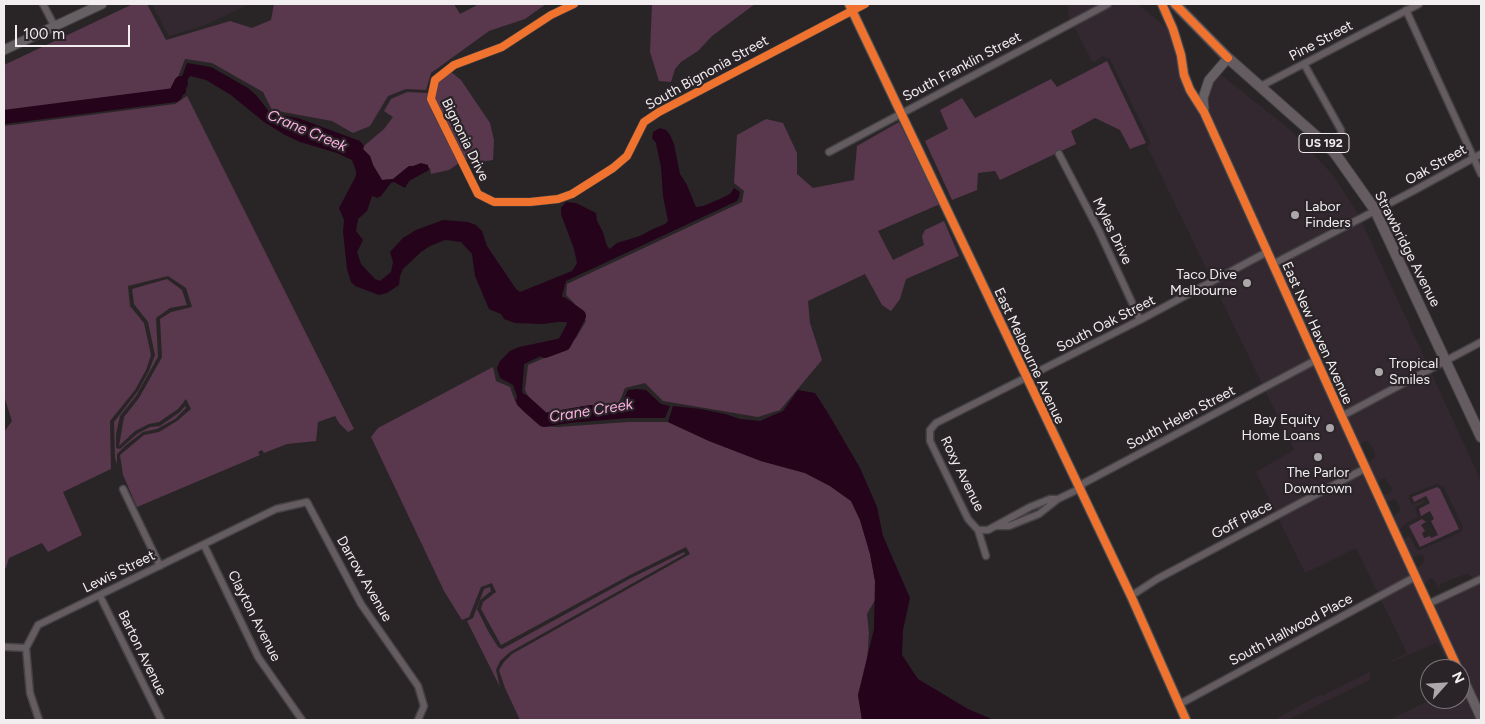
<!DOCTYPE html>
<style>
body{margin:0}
#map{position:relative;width:1485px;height:724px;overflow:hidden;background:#292527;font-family:Figtree,sans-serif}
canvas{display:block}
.frame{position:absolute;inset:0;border:5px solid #f2eef0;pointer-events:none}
.north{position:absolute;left:1420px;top:659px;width:50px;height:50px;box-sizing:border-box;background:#2a2428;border:1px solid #7a7578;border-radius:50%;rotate:64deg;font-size:14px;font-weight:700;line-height:20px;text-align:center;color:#f2eef0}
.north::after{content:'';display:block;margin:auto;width:18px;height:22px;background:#aca8aa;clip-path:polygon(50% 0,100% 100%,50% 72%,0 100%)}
.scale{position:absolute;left:15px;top:25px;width:115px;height:22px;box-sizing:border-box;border:2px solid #f2eef0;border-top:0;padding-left:6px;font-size:15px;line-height:18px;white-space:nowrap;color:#f2eef0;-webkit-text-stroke:4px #2a2428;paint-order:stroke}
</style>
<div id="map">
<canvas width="1485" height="724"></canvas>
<div class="frame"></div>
<div class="north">N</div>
<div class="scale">100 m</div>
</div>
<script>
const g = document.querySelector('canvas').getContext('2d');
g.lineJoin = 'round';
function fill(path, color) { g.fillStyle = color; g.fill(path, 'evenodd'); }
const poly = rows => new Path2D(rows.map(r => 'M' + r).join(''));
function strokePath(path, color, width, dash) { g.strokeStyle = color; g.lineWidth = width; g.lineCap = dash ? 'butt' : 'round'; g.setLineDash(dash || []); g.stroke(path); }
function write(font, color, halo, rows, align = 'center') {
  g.font = font + ' Figtree,sans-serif'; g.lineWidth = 4.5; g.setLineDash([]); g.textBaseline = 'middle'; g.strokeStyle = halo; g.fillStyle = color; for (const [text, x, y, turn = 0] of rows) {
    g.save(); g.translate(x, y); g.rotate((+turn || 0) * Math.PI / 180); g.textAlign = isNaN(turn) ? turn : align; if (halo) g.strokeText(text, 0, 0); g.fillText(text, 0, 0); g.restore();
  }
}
const built = poly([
 [152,4,250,4,205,25,169,36],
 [1068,4,1138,4,1169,30,1177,56,1180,76,1201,116,1263,254,1454,669,1452,669,1438,644,1436,643,1382,666,1407,653,1356,548,1305,573,1256,472,1294,450,1147,146,1150,144,1150,141,1110,59,1108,58,1105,58,1103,56,1093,63,1069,17],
 [1220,74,1288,128,1334,176,1359,216,1481,481,1481,707,1430,598,1433,598,1473,581,1473,578,1469,574,1466,574,1440,584,1439,590,1433,578,1429,579,1424,585,1416,568,1419,567,1425,561,1423,555,1418,554,1412,559,1403,540,1409,535,1416,549,1420,550,1461,532,1463,527,1444,487,1437,484,1409,495,1409,499,1412,505,1424,500,1425,502,1415,507,1418,517,1408,522,1399,530,1393,517,1400,511,1400,507,1395,499,1386,502,1383,495,1391,493,1392,488,1385,478,1381,479,1378,484,1368,464,1375,457,1375,453,1368,441,1364,441,1360,446,1210,113,1207,98,1213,82],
 [1370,672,1370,680,1287,720,1274,720,1321,694,1322,696],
 [1460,682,1478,720,1389,720,1432,699,1460,699]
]);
const green = poly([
 [133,4,147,4,166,40,230,21,252,28,271,20,274,4,454,4,460,14,479,4,546,4,525,19,489,31,431,73,426,90,406,89,388,96,370,126,353,133,332,121,272,110,263,92,212,63,185,59,173,90,169,92,4,112,4,65],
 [652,4,755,4,712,36,698,51,681,62,675,69,671,82,659,81,650,52],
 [1107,61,1146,143,1130,149,1120,130,1095,118,1071,131,1076,144,1000,180,995,171,978,173,977,190,952,200,925,141,948,129,940,110,962,98,975,118,1051,79,1057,87],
 [445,67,461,80,490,123,494,140,493,160,480,162,465,159,449,170,431,174,430,168,409,166,393,179,382,180,373,165,370,156,363,149,364,146,384,129,393,117,384,111,391,99,407,92,428,93,434,75],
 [171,95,172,100,4,123,4,116],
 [187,96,354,429,348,432,339,423,335,416,318,422,316,441,287,444,264,453,262,450,258,452,260,455,137,507,123,475,120,455,144,435,159,432,177,421,191,409,186,399,178,409,159,422,149,424,135,431,119,446,124,417,139,398,162,357,160,319,171,312,192,307,186,288,168,276,128,286,130,306,144,323,151,355,146,370,135,390,110,421,111,469,63,492,82,535,48,552,42,543,9,558,6,568,4,570,4,432,12,421,4,396,4,126,175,104],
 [766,119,783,123,797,153,797,174,813,188,854,180,857,146,899,122,940,204,878,231,893,260,924,245,922,236,925,230,944,221,959,256,906,279,900,299,891,311,882,305,865,274,808,301,810,323,822,360,780,410,758,417,663,401,645,383,625,388,619,403,546,417,532,404,525,390,528,365,562,350,576,338,586,321,574,303,566,295,567,284,742,202,744,191,734,183,737,135],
 [167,279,182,290,187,305,170,308,156,318,158,357,136,396,120,416,116,434,116,448,120,449,137,434,150,427,160,426,180,412,185,406,186,408,175,419,157,429,143,432,126,445,117,454,117,464,115,458,114,422,138,391,149,371,155,355,148,322,134,304,132,289],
 [493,367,496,381,510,387,515,401,524,412,541,426,558,427,628,422,668,422,709,441,761,461,805,473,830,486,851,501,860,520,870,554,875,581,875,600,867,614,869,633,867,663,858,695,862,720,520,720,505,688,499,670,504,662,512,654,690,554,686,547,630,575,501,645,481,609,483,602,496,592,492,583,481,587,469,617,462,620,444,591,371,437,378,428],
 [1437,487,1440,489,1459,529,1420,547,1409,526,1422,519,1426,522,1421,525,1425,531,1422,533,1424,538,1430,536,1431,538,1438,535,1431,521,1434,519,1430,511,1421,516,1419,509,1430,503,1426,496,1414,502,1412,497],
 [684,552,685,554,510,652,500,661,496,670,500,687,467,621,473,618,484,589,490,587,491,591,480,600,477,609,488,631,498,647,502,649,631,578]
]);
const water = poly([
 [187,63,211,67,248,88,257,96,270,113,298,118,360,141,364,146,363,149,370,156,373,165,382,180,393,179,409,166,413,166,421,163,428,165,429,170,409,181,405,188,394,182,391,183,381,196,377,198,372,196,367,211,358,219,356,231,363,240,357,252,361,264,375,279,380,281,391,272,393,262,390,252,403,238,416,230,443,220,468,222,476,225,482,231,487,246,516,289,520,292,572,271,577,263,574,249,561,214,561,208,566,202,576,203,596,213,597,221,603,232,607,246,610,249,617,243,640,236,651,230,665,224,668,221,663,196,661,167,656,143,652,138,653,132,660,128,666,130,670,135,674,144,680,174,687,185,696,207,703,206,720,199,730,194,734,188,740,192,739,197,737,201,566,281,562,295,564,303,573,308,581,322,573,336,560,347,524,364,522,391,529,406,545,421,621,406,628,390,636,389,646,390,661,404,670,406,665,418,628,418,558,424,543,423,527,410,518,399,513,385,500,378,497,368,500,361,510,351,519,347,567,337,570,336,571,332,568,325,566,322,558,322,543,324,515,323,504,319,501,314,489,309,475,276,472,254,461,242,445,240,430,246,421,252,403,269,400,276,399,285,387,293,379,295,355,286,351,282,347,269,343,232,344,220,339,208,356,176,356,171,352,160,337,153,300,142,285,135,264,122,231,95,206,80,190,76,186,82,186,93,172,100,171,95,177,90],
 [798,390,815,393,828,413,860,468,877,507,883,536,910,598,903,630,902,655,918,679,968,709,994,720,862,720,858,695,874,629,875,581,870,554,860,520,851,501,830,486,805,473,761,461,709,441,668,422,673,406,701,409,725,414,740,419,760,421,783,411]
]);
const river = poly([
 [4,117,175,95,181,83],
 [545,351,564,344,579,316,562,304],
 [523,401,544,420,591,412]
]);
const street = poly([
 [43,4,55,27],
 [574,4,551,15,502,47,454,65,435,80,431,99,478,194,494,202,530,202,558,199,572,194,613,168,627,156,644,122,659,112,865,4],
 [1406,10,1481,174],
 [1304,64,1341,130,1342,138,1340,144,1334,152],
 [1261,86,1419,4],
 [829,152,1108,4],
 [1059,154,1099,231,1140,320],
 [1273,264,1415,190,1481,154],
 [1342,416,1481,342],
 [123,489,160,566],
 [995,526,1009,526,1039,514,1058,499,1079,489,1084,483,1316,360],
 [978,530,988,530,1030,507,1050,499,1058,499],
 [204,545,258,657,302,720],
 [986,556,978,530,968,519,930,441,930,430,936,423,1140,320,1267,252],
 [100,596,161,720],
 [1131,596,1157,579,1366,468],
 [1428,604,1481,579],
 [6,647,26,648],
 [1178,705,1415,577],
 [39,720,30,693,26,648,38,625,276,509,307,502,361,604,418,686,424,706,418,720]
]);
const secondary = poly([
 [849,4,1131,596,1186,720],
 [1162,4,1173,29,1181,55,1184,75,1190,90,1204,112,1343,419,1458,669],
 [4,50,102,4],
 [1204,109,1203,98,1209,80,1228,58],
 [1460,672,1481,718]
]);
const primary = poly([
 [1175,4,1228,58,1334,152,1375,210,1481,437]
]);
const cycleway = poly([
 [574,4,551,15,502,47,454,65,435,80,431,99,478,194,494,202,530,202,558,199,572,194,613,168,627,156,644,122,659,112,865,4],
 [849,4,1131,596,1186,720],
 [1162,4,1173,29,1181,55,1184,75,1190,90,1204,112,1343,419,1458,669],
 [1175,4,1228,58]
]);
const markers = [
 [1295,215,5,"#aca8aa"],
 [1247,283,5,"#aca8aa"],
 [1379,372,5,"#aca8aa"],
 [1330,428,5,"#aca8aa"],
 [1318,457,5,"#aca8aa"]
];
const shields = [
 [1324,143,50]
];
const shieldNames = [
 ["US 192",1324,143]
];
const streetNames = [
 ["Pine Street",1321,41,-28],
 ["South Franklin Street",962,67,-28],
 ["South Bignonia Street",707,73,-29],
 ["Bignonia Drive",465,140,64],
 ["Oak Street",1436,165,-29],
 ["Myles Drive",1112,231,64],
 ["Strawbridge Avenue",1407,249,63],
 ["South Oak Street",1106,324,-27],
 ["East New Haven Avenue",1317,333,66],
 ["East Melbourne Avenue",1029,356,65],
 ["South Helen Street",1181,418,-28],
 ["Roxy Avenue",962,474,64],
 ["Goff Place",1242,520,-28],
 ["Lewis Street",119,572,-26],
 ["Darrow Avenue",364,579,60],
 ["Clayton Avenue",254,616,63],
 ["South Hallwood Place",1291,630,-28],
 ["Barton Avenue",142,653,64]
];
const poiNames = [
 ["Labor",1305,207],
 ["Finders",1305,223],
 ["Taco Dive",1237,275,"right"],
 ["Melbourne",1237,291,"right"],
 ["Tropical",1389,364],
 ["Smiles",1389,380],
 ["Bay Equity",1320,420,"right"],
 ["Home Loans",1320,436,"right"],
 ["The Parlor",1318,473,"center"],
 ["Downtown",1318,489,"center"]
];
const waterNames = [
 ["Crane Creek",307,131,23],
 ["Crane Creek",591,411,-9]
];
fill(built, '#33282f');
fill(green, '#59374d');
fill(water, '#25031b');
strokePath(river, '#25031b', 14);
strokePath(street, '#444243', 9);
strokePath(secondary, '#444243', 11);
strokePath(primary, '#444243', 12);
strokePath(street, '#645c61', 6);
strokePath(secondary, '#665f63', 9);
strokePath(primary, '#655c62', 10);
strokePath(cycleway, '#ef722f', 8);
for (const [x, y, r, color] of markers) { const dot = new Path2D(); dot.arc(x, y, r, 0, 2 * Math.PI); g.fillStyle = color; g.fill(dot); strokePath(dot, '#2a2428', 2); }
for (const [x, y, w] of shields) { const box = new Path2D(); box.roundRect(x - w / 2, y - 9.5, w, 19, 4); g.fillStyle = '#2a2428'; g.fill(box); strokePath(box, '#f2eef0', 1); }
write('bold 12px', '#f2eef0', null, shieldNames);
write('14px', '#f2eef0', '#2a2428', streetNames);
write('14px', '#f2eef0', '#2a2428', poiNames, 'left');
write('italic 15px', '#feb1e2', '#2a2428', waterNames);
</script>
